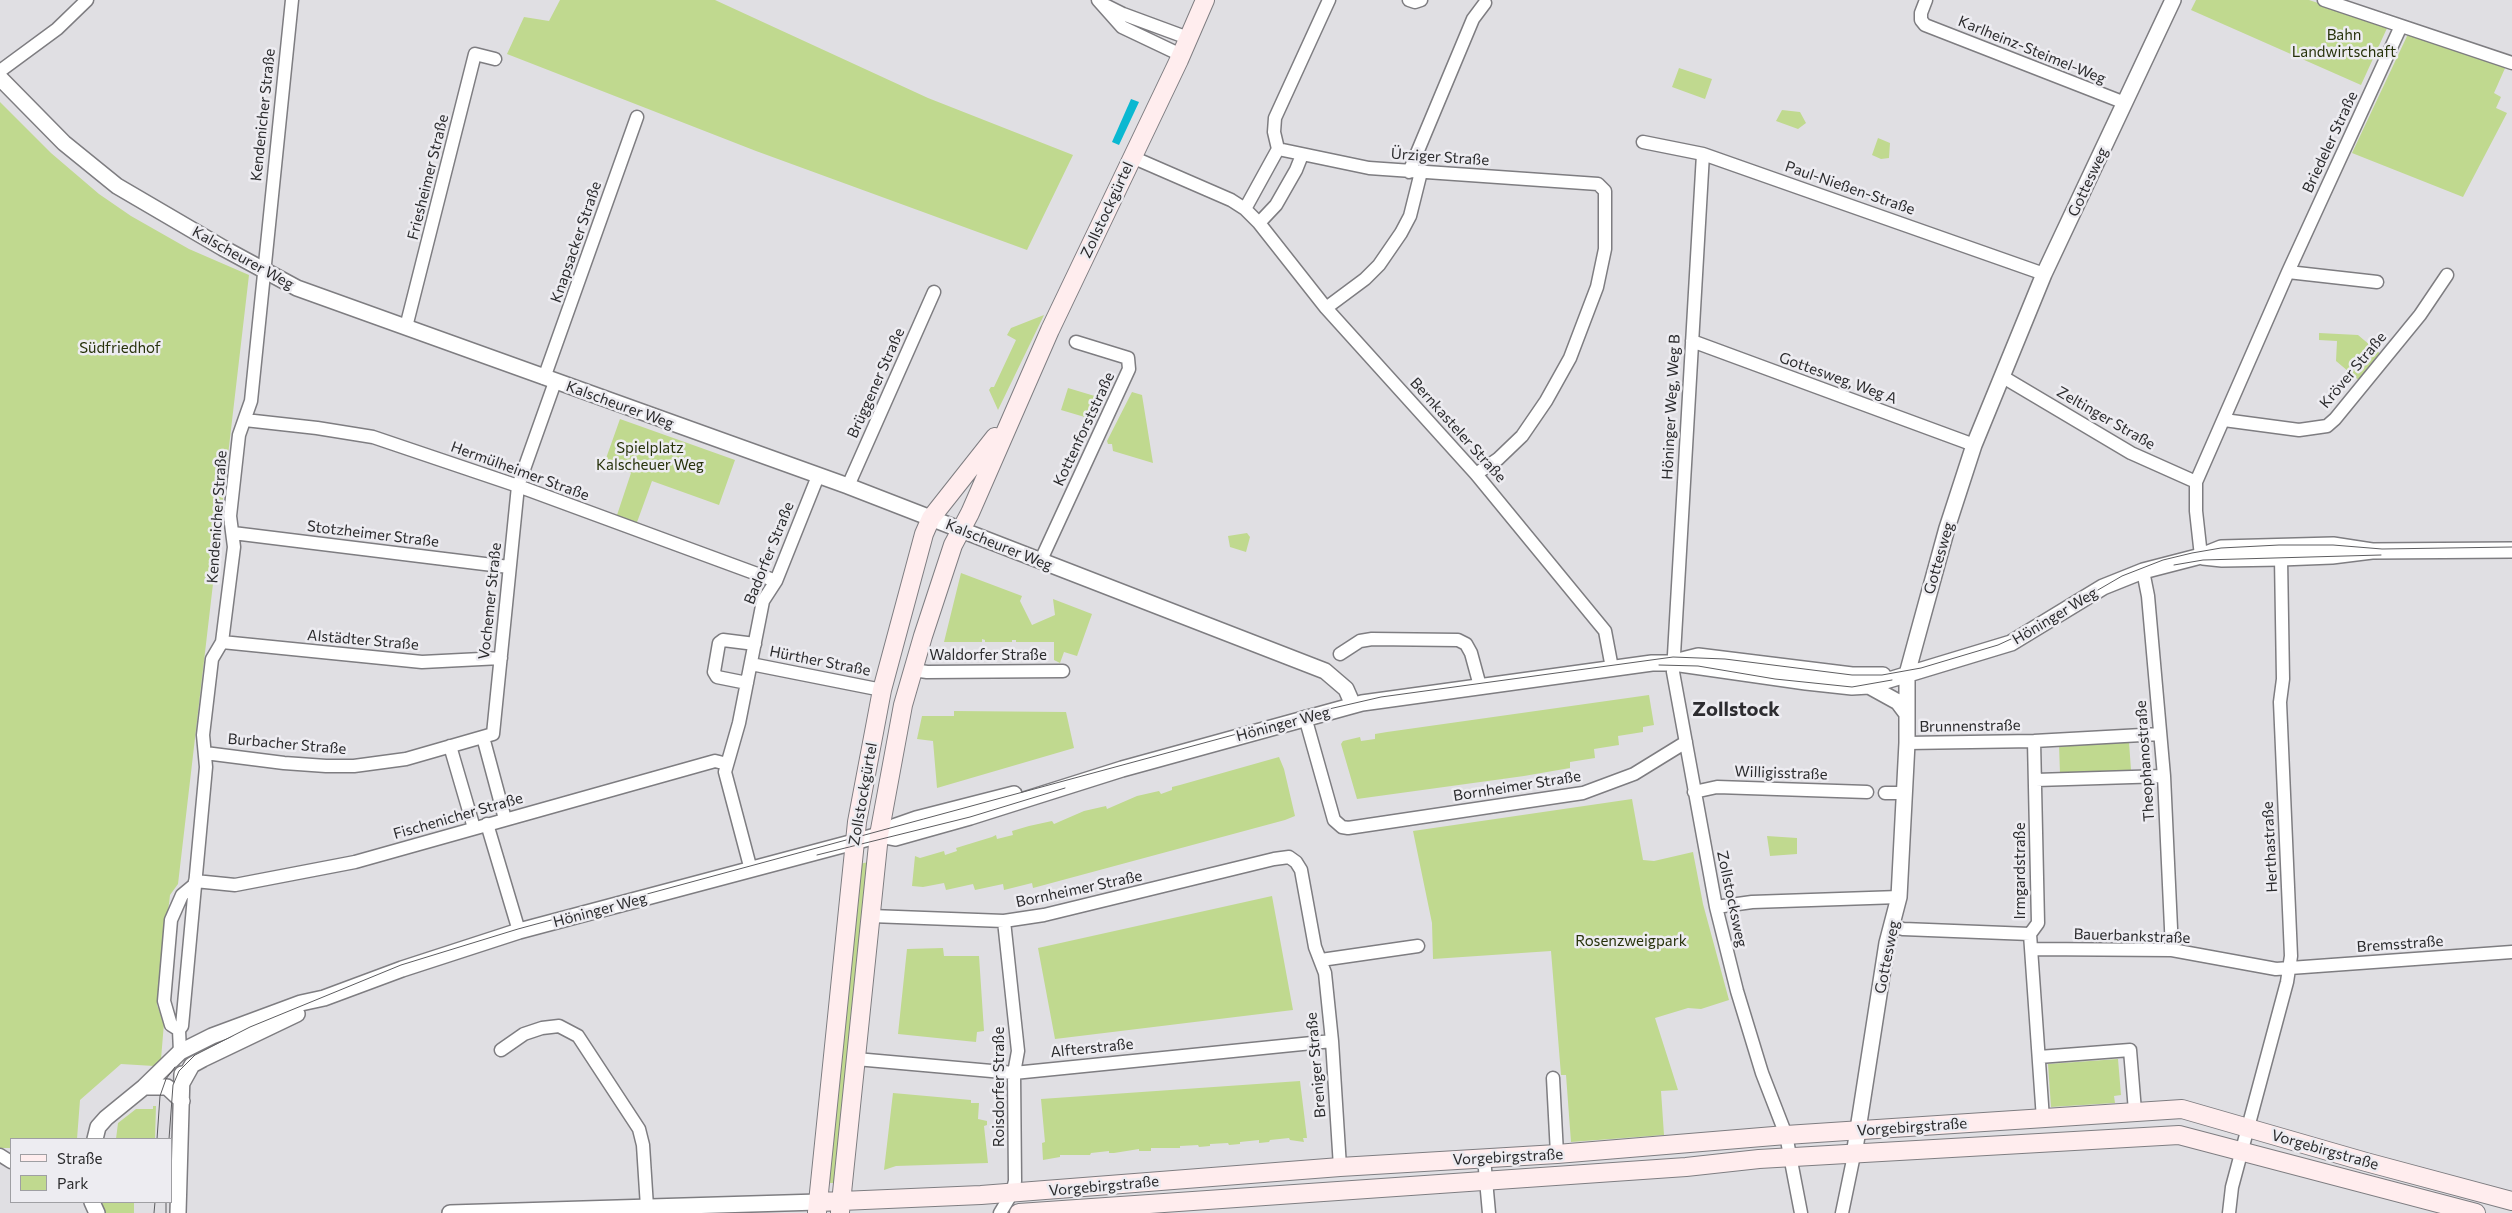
<!DOCTYPE html>
<meta charset="utf-8">
<style>
body{margin:0}
#map{position:relative;width:2512px;height:1213px;overflow:hidden;background:#e0dfe3;font-family:Commissioner,sans-serif}
canvas{display:block}
.legend{position:absolute;left:10px;top:1138px;width:162px;height:65px;box-sizing:border-box;background:#edecf1;border:1px solid #9f9fa3;margin:0;padding:6px 9px;list-style:none;font-size:15px;color:#2b2b2d}
.legend li{display:flex;align-items:center;gap:10px;height:25px}
.legend b{width:25px;border:1px solid #9f9fa3}
</style>
<div id="map">
<canvas width="2512" height="1213"></canvas>
<ul class="legend">
<li><b style="height:6px;background:#ffedee"></b>Straße</li>
<li><b style="height:14px;background:#c0d98f"></b>Park</li>
</ul>
</div>
<script>
const g = document.querySelector('canvas').getContext('2d');
g.lineJoin = 'round';
function fill(path, color) { g.fillStyle = color; g.fill(path, 'evenodd'); }
const poly = rows => new Path2D(rows.map(r => 'M' + r).join(''));
function strokePath(path, color, width, dash) { g.strokeStyle = color; g.lineWidth = width; g.lineCap = dash ? 'butt' : 'round'; g.setLineDash(dash || []); g.stroke(path); }
function write(font, color, halo, rows, align = 'center') {
  g.font = font + ' Commissioner,sans-serif'; g.lineWidth = 5; g.setLineDash([]); g.textBaseline = 'middle'; g.strokeStyle = halo; g.fillStyle = color; for (const [text, x, y, turn = 0] of rows) {
    g.save(); g.translate(x, y); g.rotate((+turn || 0) * Math.PI / 180); g.textAlign = isNaN(turn) ? turn : align; if (halo) g.strokeText(text, 0, 0); g.fillText(text, 0, 0); g.restore();
  }
}
const green = poly([
 [560,0,715,0,928,98,1073,155,1027,250,756,151,507,54,524,17,549,21],
 [2196,0,2309,0,2388,26,2361,85,2191,10],
 [2408,34,2506,66,2494,93,2501,97,2496,108,2507,113,2463,197,2352,153],
 [1679,68,1712,79,1705,99,1672,87],
 [0,102,51,153,99,194,131,216,189,249,249,275,178,884,170,895,157,1005,164,1023,161,1059,154,1066,121,1064,80,1100,77,1139,11,1139,11,1148,0,1148],
 [1782,110,1800,112,1806,123,1798,129,1776,121],
 [1878,138,1890,143,1889,158,1881,159,1872,155],
 [1044,315,998,410,989,390,991,387,994,387,1016,340,1007,335,1011,328],
 [2319,333,2358,335,2383,356,2361,382,2336,361,2337,341,2319,340],
 [1068,388,1098,397,1088,418,1061,410],
 [1132,392,1142,395,1153,463,1113,451,1112,444,1108,444,1107,441],
 [620,419,735,460,719,505,652,481,636,525,616,518,631,473,604,464],
 [1247,533,1250,537,1246,552,1230,547,1228,536],
 [961,573,1022,596,1020,601,1032,625,1055,615,1053,599,1092,614,1077,656,1064,652,1060,663,1054,660,1054,642,1016,642,1016,640,1012,640,1012,642,985,642,985,640,982,639,982,642,944,642],
 [1649,695,1654,725,1643,727,1643,732,1618,736,1619,745,1594,749,1595,758,1570,762,1570,768,1524,776,1357,799,1341,744,1343,741,1360,737,1361,741,1375,739,1375,734,1387,732],
 [954,711,1066,712,1074,748,937,788,933,741,917,739,922,716,954,716],
 [2129,742,2131,770,2060,774,2059,745],
 [1279,757,1284,769,1295,816,1285,820,1033,888,1032,883,1004,890,1003,884,975,890,973,884,946,890,944,883,923,887,912,886,915,856,920,858,944,851,945,855,957,851,956,848,992,837,996,835,997,839,1013,835,1012,831,1029,826,1052,821,1054,824,1084,811,1106,806,1107,809,1137,796,1159,791,1161,794,1172,790,1172,787,1180,785],
 [1632,799,1643,860,1654,861,1693,852,1703,904,1729,1000,1701,1009,1688,1008,1655,1018,1678,1090,1661,1091,1664,1135,1571,1142,1566,1075,1561,1075,1551,951,1433,959,1432,923,1413,831],
 [1767,836,1797,838,1797,854,1770,856],
 [869,862,836,1183,828,1183,845,1031,859,864],
 [1272,896,1293,1010,1055,1039,1038,948],
 [943,948,944,956,979,956,984,1031,977,1032,976,1042,898,1034,907,949],
 [2118,1059,2121,1095,2114,1096,2115,1103,2051,1107,2048,1064],
 [1300,1081,1307,1138,1303,1138,1304,1142,1290,1140,1289,1138,1270,1140,1269,1142,1259,1143,1259,1140,1240,1142,1240,1144,1229,1145,1228,1143,1210,1144,1210,1146,1199,1147,1198,1145,1180,1146,1180,1148,1151,1148,1151,1151,1139,1151,1139,1149,1114,1153,1109,1153,1109,1151,1091,1153,1090,1155,1060,1155,1060,1157,1043,1160,1042,1143,1045,1142,1041,1099],
 [893,1093,971,1100,971,1103,979,1103,978,1119,987,1121,987,1125,984,1126,988,1163,896,1166,884,1170],
 [153,1106,156,1106,155,1139,116,1139,118,1123,136,1109,153,1109],
 [102,1202,134,1202,134,1213,104,1213]
]);
const water = poly([
 [1131,99,1139,102,1119,145,1112,142]
]);
const minor = poly([
 [1098,0,1122,27,1181,55],
 [1409,0,1415,2,1421,0],
 [1926,0,1921,13,1921,20,1925,25,2125,103],
 [2324,0,2512,63],
 [1107,6,1123,14,1188,38],
 [0,71,57,29,87,0],
 [1643,142,1703,154,2044,274],
 [1278,149,1369,168,1598,184,1605,191,1605,249,1597,287,1570,358,1546,401,1522,436,1498,459,1476,474],
 [1703,154,1673,672,1716,907,1737,991,1762,1073,1786,1135,1801,1213],
 [1132,157,1231,200,1245,209,1259,223,1326,308,1476,474,1605,631,1612,668],
 [1409,172,1473,19,1485,3],
 [1245,209,1278,149,1274,132,1275,118,1329,0],
 [1259,223,1276,205,1296,170,1302,155],
 [2288,272,2377,282],
 [1326,308,1365,279,1379,265,1401,233,1410,216,1421,172],
 [406,327,475,54,495,59],
 [1692,341,1974,445],
 [2003,377,2131,453,2196,482],
 [544,378,637,117],
 [245,420,317,428,373,437,518,486,776,581],
 [2224,420,2299,430,2327,426,2335,419,2420,315,2447,275],
 [848,486,934,292],
 [233,533,509,567],
 [2201,556,2196,511,2196,482,2288,272,2401,26],
 [1040,562,1129,369,1128,358,1076,342],
 [2143,571,2148,596,2164,776,2172,950],
 [222,642,422,662,501,658],
 [1340,654,1360,641,1372,639,1458,640,1466,644,1471,653,1480,686],
 [751,664,882,690],
 [913,670,927,672,1063,671],
 [747,683,717,677,714,672,719,643,723,640,755,644],
 [1305,717,1334,820,1342,827,1348,828,1583,793,1634,774,1686,742],
 [483,737,505,819],
 [2034,741,2038,923,2030,934,2043,1119],
 [1907,743,2034,741,2160,734],
 [450,746,474,828],
 [205,753,284,763,326,766,354,766,406,759,493,734,518,486,555,382],
 [2036,780,2164,776],
 [1694,792,1717,787,1867,792],
 [1885,793,1904,793],
 [487,824,519,931],
 [751,870,725,772,739,723,763,601,776,581,818,476],
 [195,881,235,885,355,862,715,761,727,764],
 [1716,907,1752,902,1899,897],
 [871,916,1004,921,1044,915,1274,859,1289,857,1296,862,1301,870,1315,947,1325,973,1332,1041,1340,1167],
 [1892,926,1903,929,2030,934],
 [2031,949,2172,950,2276,969,2512,952],
 [1321,960,1418,946],
 [179,1030,171,1025,164,1001,171,920,182,895,194,885],
 [501,1050,524,1034,542,1028,559,1026,578,1036,639,1129,643,1145,647,1207],
 [180,1052,179,1030,182,1026,206,767,203,735,212,659,222,642,234,547,230,516,239,435,251,401,292,0],
 [2039,1057,2130,1050,2135,1111],
 [856,1059,1014,1073,1332,1041],
 [1553,1078,1557,1154],
 [0,1155,11,1162],
 [1484,1158,1489,1213],
 [1000,1213,1012,1193,1015,1181,1014,1073,1018,1051,1004,921],
 [1842,1213,1854,1155],
 [2229,1213,2232,1187,2287,982,2291,956,2280,702,2283,679,2281,558]
]);
const tertiary = poly([
 [0,78,64,143,117,186,223,248,297,288,848,486,1325,671,1346,689,1353,705],
 [2203,557,2222,559,2281,558,2332,556,2372,551,2512,550],
 [1678,661,1698,656,1852,675,1883,675],
 [1869,686,1898,702,1907,714],
 [879,835,895,838,970,817,1122,769,1362,703,1652,663,1673,663,1806,682,1852,687,1869,686,2011,643,2103,587,2143,571,2201,556,2221,548,2333,545,2372,551],
 [182,1083,192,1065,203,1059,297,1014],
 [144,1087,167,1087,182,1101],
 [95,1139,98,1127,106,1118,144,1087,180,1052,212,1036,301,1003,324,998,402,969,519,931,854,842,879,835,896,826,916,819,1014,794],
 [1854,1155,1887,943,1899,897,1907,743,1907,674,1916,641,1947,528,1974,445,2044,274,2173,0],
 [92,1202,97,1213],
 [178,1213,182,1074],
 [450,1213,818,1202]
]);
const secondary = poly([
 [818,1202,981,1195,1340,1167,1557,1154,1786,1135,2182,1109,2366,1162,2512,1201],
 [817,1212,857,822,882,690,924,534,931,518,995,437],
 [840,1212,879,835,903,705,923,636,953,545,970,513,1050,330,1179,60,1205,0],
 [1019,1213,1686,1167,1759,1159,2179,1135,2476,1213]
]);
const tram = poly([
 [2174,565,2203,560,2381,555],
 [1659,665,1698,666,1775,679,1852,687,1892,680],
 [817,855,970,817,1065,788],
 [157,1139,160,1096,166,1079,175,1067],
 [169,1139,173,1085,179,1071,195,1055,250,1027,401,965,518,929,1329,709,1381,697,1673,657,1725,659,1852,675,1882,675,1921,668,1998,645,2024,633,2122,576,2163,560,2192,553,2221,548,2279,545,2333,545,2382,549,2512,547],
 [154,1213,155,1202],
 [166,1213,166,1202]
]);
const parkNames = [
 ["Bahn",2344,35],
 ["Landwirtschaft",2344,52],
 ["Südfriedhof",120,348],
 ["Spielplatz",650,448],
 ["Kalscheuer Weg",650,465],
 ["Rosenzweigpark",1631,941]
];
const streetNames = [
 ["Karlheinz-Steimel-Weg",2032,50,22],
 ["Kendenicher Straße",263,115,-84],
 ["Briedeler Straße",2330,142,-65],
 ["Ürziger Straße",1440,157,4],
 ["Friesheimer Straße",428,177,-76],
 ["Gottesweg",2088,182,-65],
 ["Paul-Nießen-Straße",1850,188,19],
 ["Zollstockgürtel",1107,210,-65],
 ["Knapsacker Straße",576,242,-71],
 ["Kalscheurer Weg",243,258,29],
 ["Kröver Straße",2353,370,-50],
 ["Gottesweg, Weg A",1838,378,20],
 ["Brüggener Straße",876,383,-66],
 ["Kalscheurer Weg",620,405,20],
 ["Höninger Weg, Weg B",1671,407,-87],
 ["Zeltinger Straße",2106,418,30],
 ["Kottenforststraße",1084,429,-65],
 ["Bernkasteler Straße",1458,430,48],
 ["Hermülheimer Straße",520,471,20],
 ["Kendenicher Straße",217,517,-86],
 ["Stotzheimer Straße",373,534,7],
 ["Kalscheurer Weg",999,545,22],
 ["Badorfer Straße",769,553,-68],
 ["Gottesweg",1939,558,-74],
 ["Vochemer Straße",490,601,-84],
 ["Höninger Weg",2055,616,-31],
 ["Alstädter Straße",363,640,5],
 ["Waldorfer Straße",988,655],
 ["Hürther Straße",820,661,11],
 ["Höninger Weg",1283,724,-15],
 ["Brunnenstraße",1970,726,-1],
 ["Burbacher Straße",287,744,5],
 ["Theophanostraße",2145,761,-94],
 ["Willigisstraße",1781,773,2],
 ["Bornheimer Straße",1517,786,-9],
 ["Zollstockgürtel",863,794,-80],
 ["Fischenicher Straße",458,816,-16],
 ["Herthastraße",2270,847,-93],
 ["Irmgardstraße",2020,871,-90],
 ["Bornheimer Straße",1079,889,-12],
 ["Zollstocksweg",1732,899,78],
 ["Höninger Weg",600,910,-15],
 ["Bauerbankstraße",2132,936,2],
 ["Bremsstraße",2400,944,-4],
 ["Gottesweg",1887,957,-79],
 ["Alfterstraße",1092,1048,-6],
 ["Breniger Straße",1316,1065,-95],
 ["Roisdorfer Straße",999,1087,-90],
 ["Vorgebirgstraße",1912,1127,-4],
 ["Vorgebirgstraße",2325,1150,16],
 ["Vorgebirgstraße",1508,1157,-3],
 ["Vorgebirgstraße",1104,1186,-5]
];
const districtNames = [
 ["Zollstock",1736,709]
];
fill(green, '#c0d98f');
fill(water, '#0ab8d1');
strokePath(minor, '#7e7d81', 15);
strokePath(tertiary, '#7e7d81', 18);
strokePath(secondary, '#7e7d81', 20);
strokePath(minor, '#fff', 12);
strokePath(tertiary, '#fff', 15);
strokePath(secondary, '#ffedee', 18);
strokePath(tram, '#5d5d60', 1);
write('15px', '#27320b', '#edecf1', parkNames);
write('15px', '#2b2b2d', '#edecf1', streetNames);
write('bold 20px', '#2d2c30', '#edecf1', districtNames);
</script>
